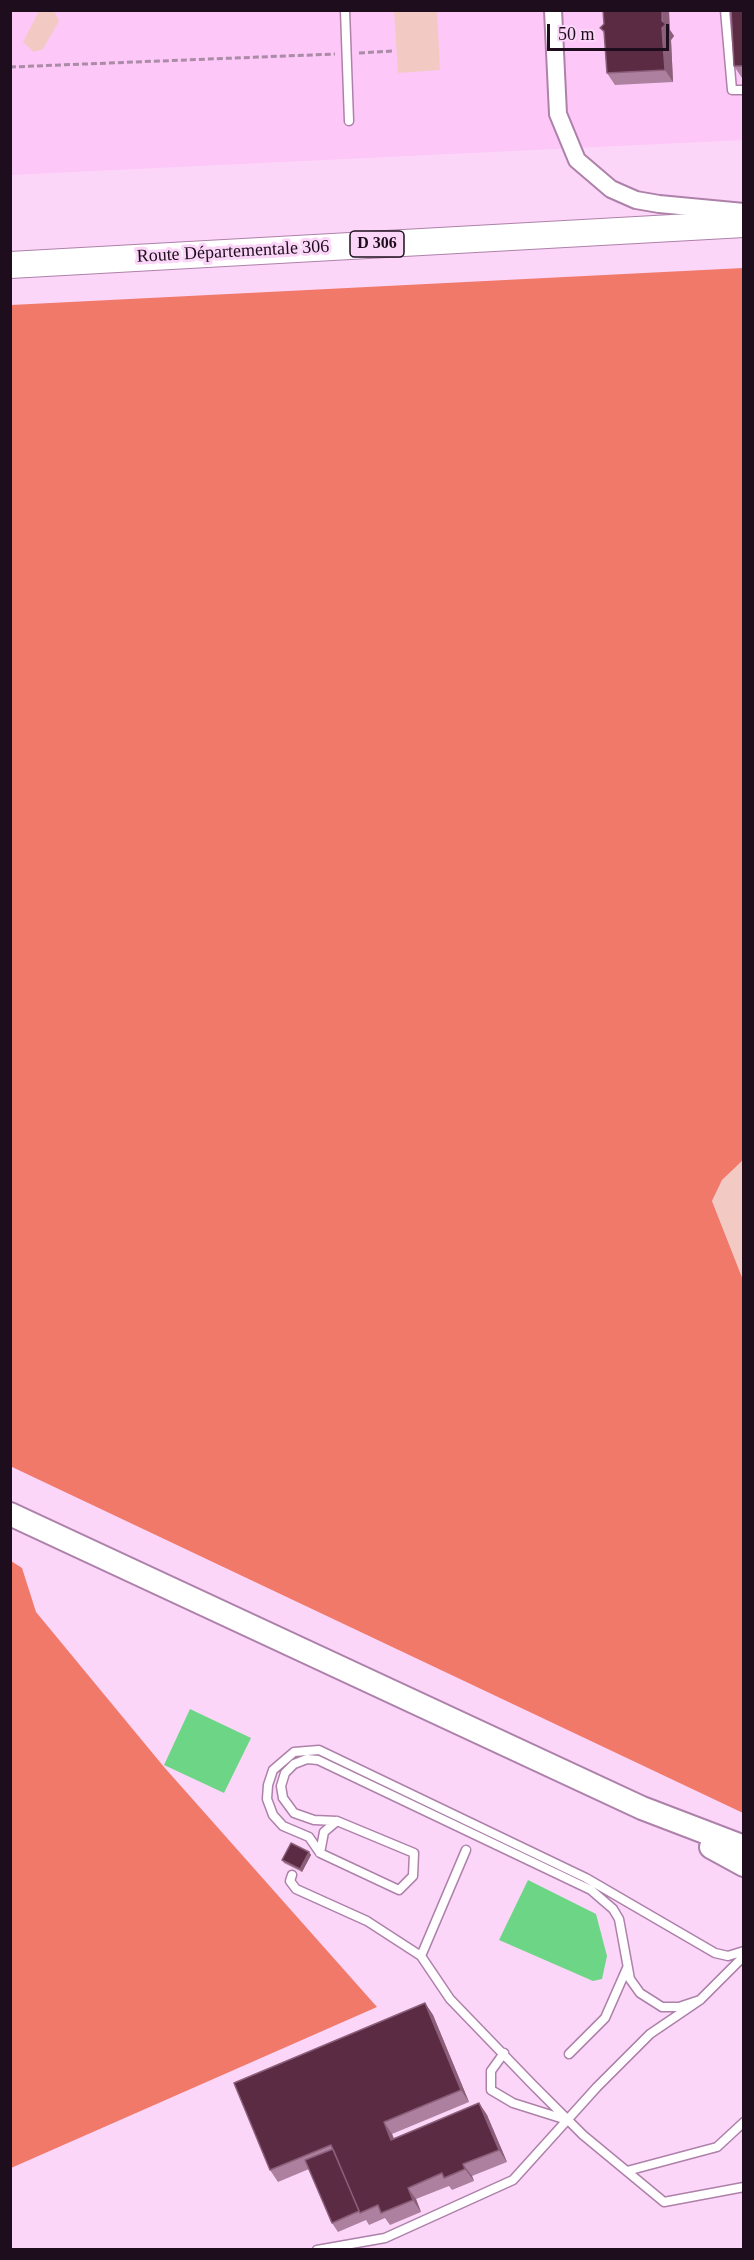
<!DOCTYPE html>
<meta charset="utf-8">
<style>
body{margin:0}
#map{position:relative;width:754px;height:2260px;overflow:hidden;background:#fcd6f8;font-family:Georgia,serif}
canvas{display:block}
.frame{position:absolute;inset:0;border:12px solid #1e0e1d;pointer-events:none}
.scale{position:absolute;left:547px;top:24px;width:122px;height:27px;box-sizing:border-box;border:3px solid #1e0e1d;border-top:0;padding-left:8px;font-size:18px;line-height:21px;white-space:nowrap;color:#1e0e1d;-webkit-text-stroke:4px #fcd6f8;paint-order:stroke}
</style>
<div id="map">
<canvas width="754" height="2260"></canvas>
<div class="frame"></div>
<div class="scale">50 m</div>
</div>
<script>
const g = document.querySelector('canvas').getContext('2d');
g.lineJoin = 'round';
function fill(path, color) { g.fillStyle = color; g.fill(path, 'evenodd'); }
const poly = rows => new Path2D(rows.map(r => 'M' + r).join(''));
function strokePath(path, color, width, dash) { g.strokeStyle = color; g.lineWidth = width; g.lineCap = dash ? 'butt' : 'round'; g.setLineDash(dash || []); g.stroke(path); }
function write(font, color, halo, rows, align = 'center') {
  g.font = font + ' Georgia,serif'; g.lineWidth = 6; g.setLineDash([]); g.textBaseline = 'middle'; g.strokeStyle = halo; g.fillStyle = color; for (const [text, x, y, turn = 0] of rows) {
    g.save(); g.translate(x, y); g.rotate((+turn || 0) * Math.PI / 180); g.textAlign = isNaN(turn) ? turn : align; if (halo) g.strokeText(text, 0, 0); g.fillText(text, 0, 0); g.restore();
  }
}
const built = poly([
 [10,11,743,11,743,140,11,175]
]);
const green = poly([
 [39,11,54,11,59,21,43,49,34,52,23,42],
 [394,11,437,11,440,70,398,73],
 [743,1159,743,1280,712,1201,722,1180]
]);
const forest = poly([
 [743,268,744,1159,722,1180,712,1201,743,1280,743,1813,10,1466,11,305],
 [11,1561,22,1568,36,1612,164,1767,377,2007,11,2168]
]);
const water = poly([
 [190,1709,251,1738,224,1793,164,1765],
 [528,1880,596,1914,607,1956,602,1979,593,1981,499,1940]
]);
const path = poly([
 [359,53,393,51],
 [10,67,335,54]
]);
const service = poly([
 [345,10,349,121],
 [725,10,732,90,744,90],
 [320,1853,324,1832,337,1821],
 [292,1875,290,1881,296,1889,367,1921,421,1956,450,1999,532,2084,583,2135,664,2202,744,2187],
 [421,1956,466,1850],
 [700,2000,679,2007,662,2007,640,1993,630,1979,619,1919,613,1909,591,1890,318,1760,307,1759,294,1764,285,1773,281,1786,283,1798,294,1813,314,1820,337,1821,414,1853,413,1876,399,1890,320,1853,309,1837,283,1826,273,1815,267,1799,268,1785,273,1770,294,1752,319,1750,586,1878,715,1953,728,1956,744,1951],
 [504,2053,491,2071,491,2090,513,2103,567,2120],
 [569,2054,605,2018,627,1968],
 [627,2171,717,2147,744,2122],
 [317,2250,385,2238,513,2180,597,2087,650,2034,700,2000,744,1956]
]);
const minor = poly([
 [553,10,558,114,577,160,611,189,636,200,659,204,744,212]
]);
const secondary = poly([
 [10,1514,642,1808,744,1847],
 [711,1847,744,1865]
]);
const primary = poly([
 [10,265,744,224]
]);
const wall = poly([
 [744,10,744,78,742,78,734,66],
 [604,24,670,30,674,36,671,40,673,82,615,85,607,73,604,33,600,28],
 [309,1852,311,1855,302,1872,284,1863,282,1860],
 [425,2003,433,2015,469,2102,392,2134,394,2139,479,2103,487,2115,507,2162,472,2176,474,2181,452,2190,449,2186,416,2199,421,2212,390,2225,385,2218,369,2225,366,2220,338,2232,332,2223,309,2169,278,2182,270,2170]
]);
const shadedWall = poly([
 [662,10,669,10,670,30,674,36,671,40,673,82,665,70],
 [309,1852,311,1855,302,1872,300,1869],
 [425,2003,433,2015,469,2102,461,2090],
 [479,2103,487,2115,507,2162,499,2150],
 [384,2122,392,2134,399,2152,391,2140],
 [463,2164,472,2176,474,2181,465,2169],
 [408,2188,416,2199,421,2212,413,2200]
]);
const building = poly([
 [603,10,662,10,662,21,666,24,662,28,665,70,607,73,604,31,600,28,604,24,603,10],
 [731,10,744,10,744,66,734,66,731,10],
 [291,1843,309,1852,300,1869,282,1860,291,1843],
 [425,2003,461,2090,384,2122,391,2140,479,2103,499,2150,463,2164,465,2169,444,2178,442,2173,408,2188,413,2200,381,2213,378,2205,360,2213,331,2145,270,2170,234,2083,425,2003],
 [333,2149,359,2211,332,2223,305,2160,333,2149]
]);
const shields = [
 [377,244,54]
];
const shieldNames = [
 ["D 306",377,244]
];
const streetNames = [
 ["Route Départementale 306",233,252,-3]
];
fill(built, '#fdc7f8');
fill(green, '#f2cac3');
fill(forest, '#f07969');
fill(water, '#6dd686');
strokePath(service, '#ae81aa', 11);
strokePath(minor, '#ae81aa', 20);
strokePath(secondary, '#ae81aa', 26);
strokePath(primary, '#ae81aa', 28);
strokePath(path, '#aa8ca7', 3, [6, 3]);
strokePath(service, '#fff', 8);
strokePath(minor, '#fff', 16);
strokePath(secondary, '#fff', 22);
strokePath(primary, '#fff', 26);
fill(wall, '#ac809e');
fill(shadedWall, '#8b5e79');
fill(building, '#5b2a43');
strokePath(building, '#8b5e79', 1.5);
for (const [x, y, w] of shields) { const box = new Path2D(); box.roundRect(x - w / 2, y - 13, w, 26, 4.5); g.fillStyle = '#fcd6f8'; g.fill(box); strokePath(box, '#1e0e1d', 1.5); }
write('bold 16px', '#1e0e1d', null, shieldNames);
write('18px', '#1e0e1d', '#fcd6f8', streetNames);
</script>
